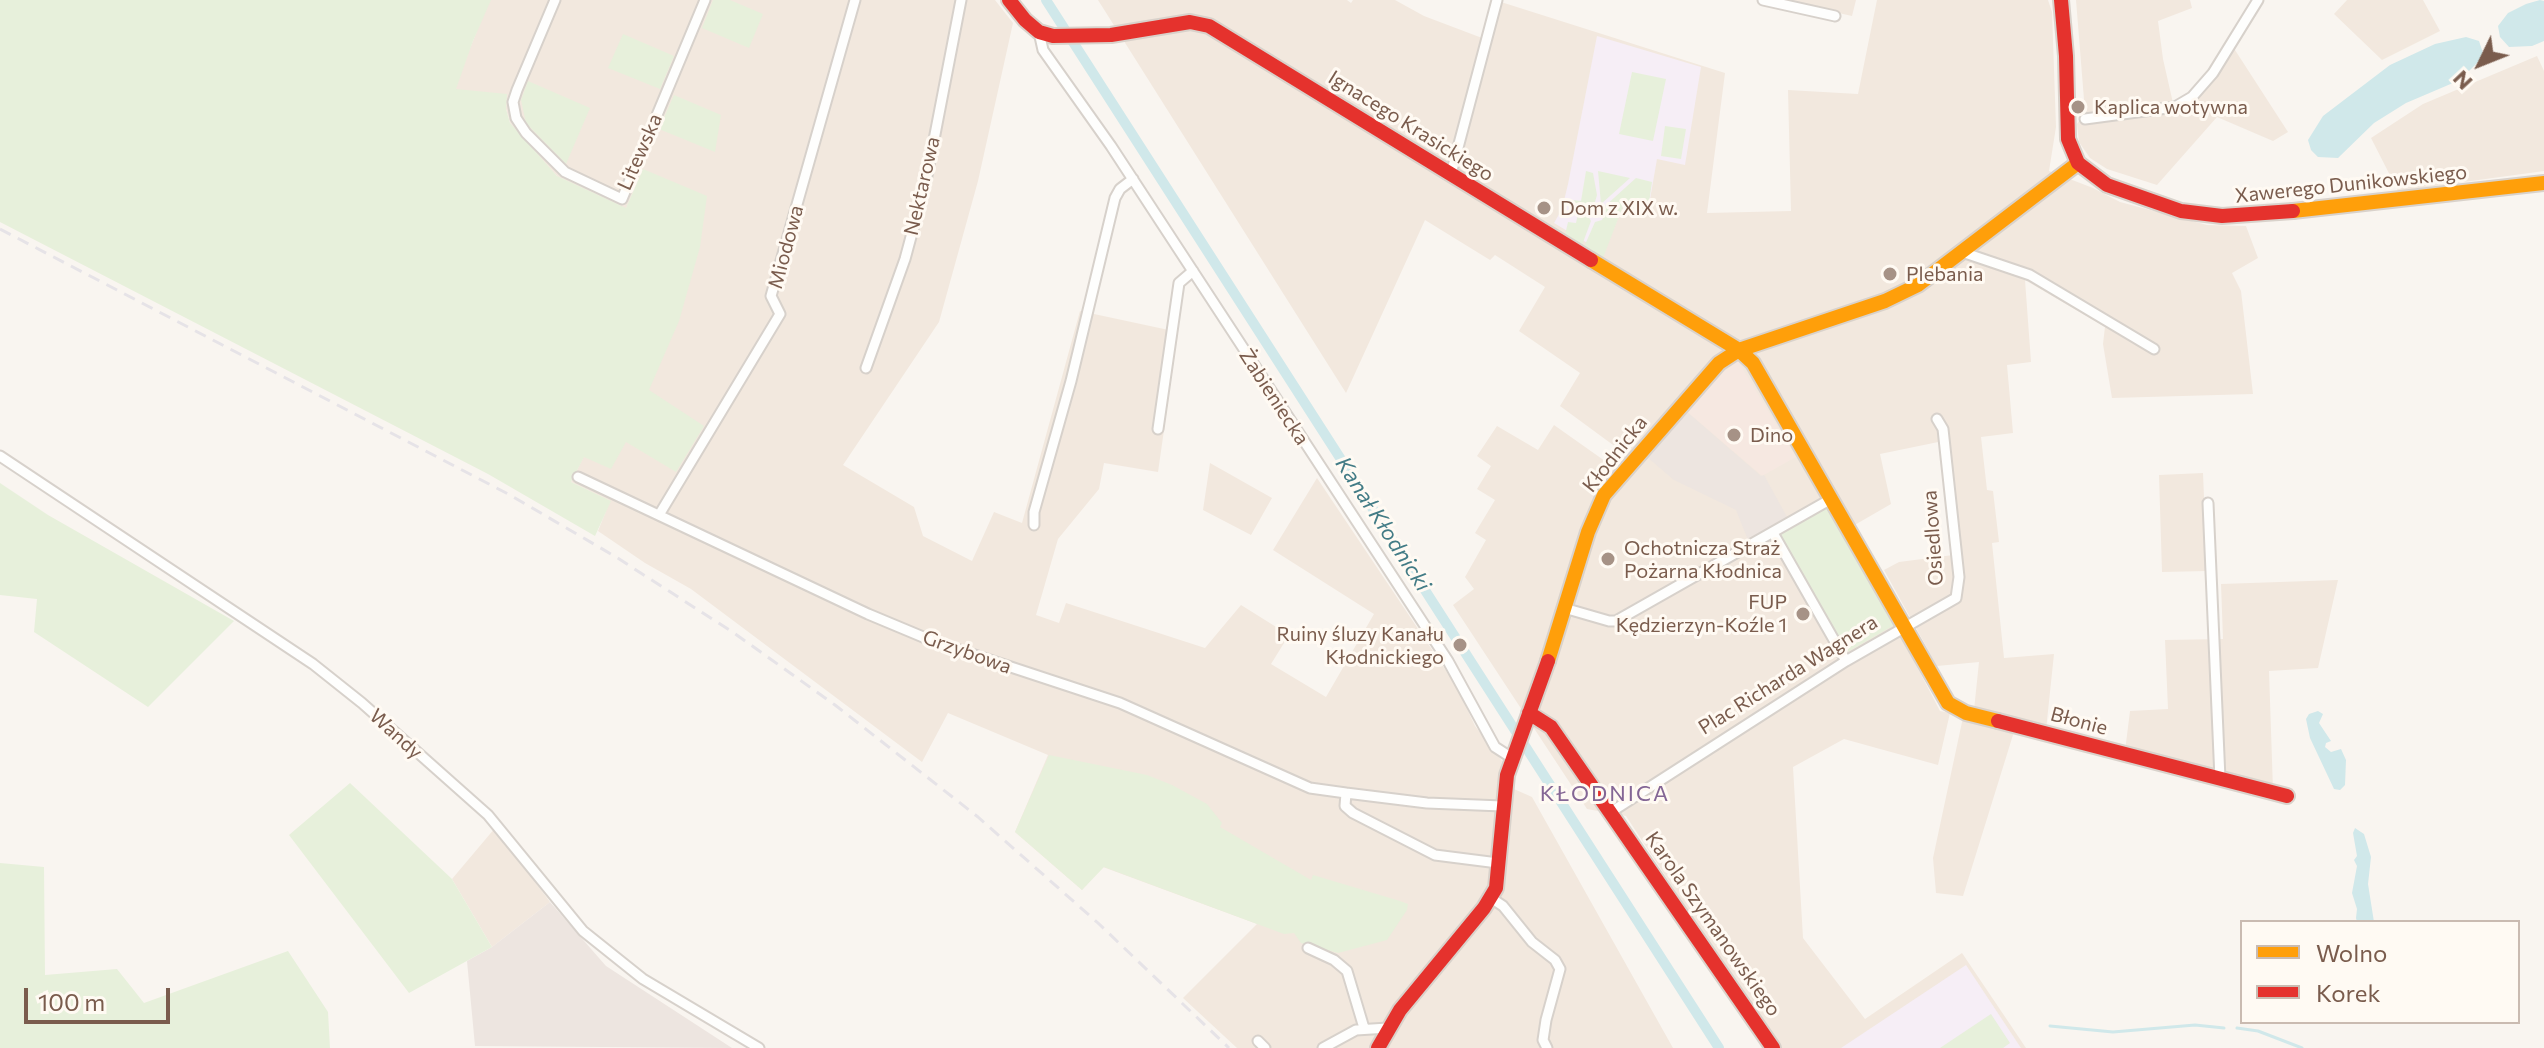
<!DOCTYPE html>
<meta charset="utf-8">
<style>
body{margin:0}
#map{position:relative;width:2544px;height:1048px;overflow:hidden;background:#f9f5f0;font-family:Commissioner,sans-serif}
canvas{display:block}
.legend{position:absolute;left:2240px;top:920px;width:280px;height:104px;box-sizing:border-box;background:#fffaf3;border:2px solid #cabbb1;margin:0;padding:10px 14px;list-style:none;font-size:24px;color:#7a5c4d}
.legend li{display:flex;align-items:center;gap:16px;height:40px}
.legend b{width:40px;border:2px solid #cabbb1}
.north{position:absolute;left:2440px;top:24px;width:80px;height:80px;-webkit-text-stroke:6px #fffaf3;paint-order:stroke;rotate:227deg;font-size:22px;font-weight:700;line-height:32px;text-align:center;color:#7a5c4d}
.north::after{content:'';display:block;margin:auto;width:28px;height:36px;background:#7a5c4d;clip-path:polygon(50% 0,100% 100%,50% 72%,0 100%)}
.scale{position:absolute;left:24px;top:988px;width:146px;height:36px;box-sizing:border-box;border:4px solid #7a5c4d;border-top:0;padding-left:10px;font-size:24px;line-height:28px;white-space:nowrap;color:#7a5c4d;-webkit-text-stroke:6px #fffaf3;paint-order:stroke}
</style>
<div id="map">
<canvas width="2544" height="1048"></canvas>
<ul class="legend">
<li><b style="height:10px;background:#ff9f0a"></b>Wolno</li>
<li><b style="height:10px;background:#e5322d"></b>Korek</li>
</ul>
<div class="north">N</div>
<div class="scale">100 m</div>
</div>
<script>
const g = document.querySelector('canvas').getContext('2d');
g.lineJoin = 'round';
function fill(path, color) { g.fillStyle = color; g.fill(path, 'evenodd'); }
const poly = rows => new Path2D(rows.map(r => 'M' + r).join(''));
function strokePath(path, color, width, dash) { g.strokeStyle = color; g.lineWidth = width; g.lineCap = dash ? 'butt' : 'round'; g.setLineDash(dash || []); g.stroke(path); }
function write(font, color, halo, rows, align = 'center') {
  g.font = font + ' Commissioner,sans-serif'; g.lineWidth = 6; g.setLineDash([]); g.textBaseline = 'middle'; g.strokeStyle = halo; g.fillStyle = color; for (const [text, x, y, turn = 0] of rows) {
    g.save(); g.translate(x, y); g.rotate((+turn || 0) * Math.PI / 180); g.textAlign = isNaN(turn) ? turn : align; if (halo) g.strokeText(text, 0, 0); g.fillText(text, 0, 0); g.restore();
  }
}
const residential = poly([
 [489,0,995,0,1013,23,978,181,939,322,843,465,914,507,923,536,972,561,994,512,1022,523,1080,311,1178,332,1158,472,1104,463,1099,489,1058,539,1036,615,1059,623,1066,603,1205,648,1241,605,1289,635,1271,664,1326,697,1374,614,1273,550,1317,478,1457,687,1475,726,1502,761,1498,782,1532,797,1673,1048,1237,1048,1183,998,1257,924,1103,867,1082,890,1015,832,1048,755,948,713,922,762,691,589,645,563,598,531,610,501,571,482,584,456,647,391,643,169,626,209,558,177,518,135,510,123,506,109,454,89],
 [1098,0,1347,0,1351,3,1353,0,1395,0,1424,16,1490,41,1501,2,1725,73,1707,213,1791,211,1788,90,1858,94,1877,0,2048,0,2052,12,2056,127,2049,171,2093,188,2120,202,2207,225,2246,226,2258,258,2232,273,2241,291,2253,394,2112,398,2103,344,2105,327,2025,280,2031,362,2007,365,2013,433,1981,437,1987,490,1993,491,1999,542,1992,543,2004,658,2054,654,2046,730,2017,722,1963,896,1936,893,1933,858,1965,708,1974,710,1979,662,1937,666,1884,570,1899,562,1961,554,1948,440,1880,454,1891,504,1846,530,1940,711,1950,713,1938,765,1844,739,1793,767,1803,938,1865,1019,1962,953,2026,1048,1778,1048,1626,816,1587,809,1453,605,1474,589,1465,577,1486,540,1475,533,1495,500,1477,489,1491,466,1477,456,1497,426,1538,450,1554,425,1612,466,1624,453,1560,406,1580,373,1519,331,1545,287,1495,255,1490,260,1425,220,1346,393],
 [1781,0,1856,0,1852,16],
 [2076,0,2190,0,2192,8,2158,21,2163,59,2173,103,2190,94,2201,85,2228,43,2235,50,2288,132,2273,141,2217,117,2157,185,2107,169,2090,158,2079,142,2077,124,2085,112],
 [2347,0,2423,0,2440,31,2382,60,2334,14],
 [2537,56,2544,71,2544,171,2398,191,2371,138,2423,104],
 [1210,463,1272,498,1251,535,1203,510],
 [2203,473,2207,571,2162,572,2159,475],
 [2338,580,2318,668,2269,671,2273,790,2125,751,2130,711,2168,709,2165,640,2223,639,2221,584],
 [495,828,550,902,492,947,452,879]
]);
const commercial = poly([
 [1738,361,1796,457,1762,476,1686,411,1718,376]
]);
const industrial = poly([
 [1686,411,1761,476,1764,475,1787,517,1748,540,1736,510,1674,480,1646,456],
 [550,902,606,966,732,1048,475,1046,467,961,492,947]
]);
const education = poly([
 [1597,36,1701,67,1685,165,1657,159,1648,211,1623,206,1604,253,1554,223,1562,209,1568,184],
 [1966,965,2021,1048,1841,1048]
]);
const green = poly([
 [0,0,491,0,473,41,456,89,507,94,506,109,510,123,557,176,626,208,643,169,707,196,700,247,679,321,649,390,704,426,676,472,626,442,611,469,584,457,571,482,611,501,595,536,488,474,0,222],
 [713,0,730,0,763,14,749,48,702,28],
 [623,34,674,56,660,89,608,68],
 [1632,72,1666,79,1653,141,1619,134],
 [528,81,590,108,566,164,526,123,521,100],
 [674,95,721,115,715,152,659,129],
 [1665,126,1686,129,1681,159,1661,156],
 [1586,171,1593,173,1597,195,1595,202,1587,207,1586,213,1591,221,1582,245,1565,235,1568,222,1576,223,1579,209,1572,207,1573,200,1581,201],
 [1598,171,1630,178,1601,204],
 [1636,178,1652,182,1648,210,1623,206,1603,258,1584,247,1595,222,1602,220,1604,216,1604,207],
 [0,483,48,515,234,621,148,707,34,632,37,599,0,595],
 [1825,508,1831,510,1896,624,1846,653,1779,534],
 [1049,755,1147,775,1172,785,1207,804,1222,823,1220,827,1311,880,1313,875,1400,901,1408,904,1407,910,1387,940,1338,953,1301,943,1294,933,1284,934,1104,867,1082,890,1015,832],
 [350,783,452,879,492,947,409,993,289,835],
 [0,863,44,867,45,975,117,969,144,1003,288,951,328,1012,330,1048,0,1048],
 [1991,1014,2010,1043,2003,1048,1940,1048]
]);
const water = poly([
 [2540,0,2544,1,2544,41,2532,46,2509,47,2500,37,2498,26,2508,13,2526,4],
 [2466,37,2479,41,2484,56,2460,80,2406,103,2374,123,2338,158,2318,157,2311,150,2308,140,2323,116,2390,65,2435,44],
 [2318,711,2323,714,2319,723,2331,741,2326,743,2325,747,2331,752,2341,749,2346,760,2345,785,2340,790,2334,789,2310,738,2306,719,2309,714],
 [2355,828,2364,834,2371,857,2368,884,2374,922,2357,922,2356,918,2357,909,2352,893,2357,866,2354,860,2357,856,2353,833]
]);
const stream = poly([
 [2050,1026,2113,1032,2195,1025,2224,1028],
 [2237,1028,2258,1031,2302,1048]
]);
const canal = poly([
 [1046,0,1719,1048]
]);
const street = poly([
 [555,0,517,90,513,102,516,118,526,133,565,172,622,199,705,0],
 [1763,0,1835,16],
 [1039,32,1043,50,1111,146,1448,661,1495,747,1512,758],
 [2085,119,2175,107,2192,97,2213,73,2258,0],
 [1451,174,1497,0],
 [1962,252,2030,275,2154,349],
 [866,368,905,259,926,181,961,0],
 [1158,429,1179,283,1193,271],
 [0,456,313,664,362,703,488,815,583,931,643,979,759,1048],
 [578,477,868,614,935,642,1120,703,1310,788,1346,793,1345,806,1353,813,1435,855,1498,863],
 [2208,503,2220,779],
 [659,515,780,314,771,296,855,0],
 [1034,525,1034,512,1071,381,1115,198,1120,189,1133,179],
 [1773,533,1846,661],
 [1564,608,1609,621,1616,621,1831,499],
 [1346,793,1427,803,1502,806],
 [1611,812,1846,661,1956,598,1959,577,1943,429,1937,419],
 [1491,898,1503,906,1532,942,1555,960,1560,969,1546,1020,1543,1040,1547,1048],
 [1308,948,1334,960,1347,971,1364,1028],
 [1258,1041,1265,1048],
 [1323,1048,1356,1030,1388,1028]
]);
const slow = poly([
 [2293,211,2544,183],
 [1591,260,1739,350,1753,363,1948,703,1966,713,1998,721],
 [1548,661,1588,532,1604,495,1719,363,1739,350,1885,301,1918,285,2078,163]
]);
const jam = poly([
 [1009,0,1025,20,1039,32,1053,36,1111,35,1190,22,1209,26,1591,260],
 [2061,0,2066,56,2068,139,2078,163,2107,185,2181,211,2222,216,2293,211],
 [1529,713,1551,727,1773,1048],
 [1998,721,2287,796],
 [1378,1048,1400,1010,1484,908,1496,888,1507,775,1548,661]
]);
const rail = poly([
 [0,229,510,495,616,557,734,633,835,705,978,817,1098,923,1229,1048]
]);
const markers = [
 [2078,107,8,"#a69286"],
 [1544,208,8,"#a69286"],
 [1890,274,8,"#a69286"],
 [1734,435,8,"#a69286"],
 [1608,559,8,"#a69286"],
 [1803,614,8,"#a69286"],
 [1460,645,8,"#a69286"]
];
const poiNames = [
 ["Kaplica wotywna",2094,107],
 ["Dom z XIX w.",1560,208],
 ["Plebania",1906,274],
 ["Dino",1750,435],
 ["Ochotnicza Straż",1624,548],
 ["Pożarna Kłodnica",1624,571],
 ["FUP",1787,602,"right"],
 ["Kędzierzyn-Koźle 1",1787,625,"right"],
 ["Ruiny śluzy Kanału",1444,634,"right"],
 ["Kłodnickiego",1444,657,"right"]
];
const streetNames = [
 ["Ignacego Krasickiego",1411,126,32],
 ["Litewska",640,152,-66],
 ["Xawerego Dunikowskiego",2351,184,-6],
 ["Nektarowa",922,186,-77],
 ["Miodowa",786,247,-75],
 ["Żabieniecka",1274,397,57],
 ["Kłodnicka",1615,454,-52],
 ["Osiedlowa",1933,538,-94],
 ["Grzybowa",967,652,20],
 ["Plac Richarda Wagnera",1788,675,-32],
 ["Błonie",2079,721,15],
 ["Wandy",396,734,42],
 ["Karola Szymanowskiego",1713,924,55]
];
const waterNames = [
 ["Kanał Kłodnicki",1383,524,57]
];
const neighbourhoodNames = [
 ["KŁODNICA",1605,794]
];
fill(residential, '#f2e8de');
fill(commercial, '#f6e8e1');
fill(industrial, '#ede5e0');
fill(education, '#f6eef6');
fill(green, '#e7f0db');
fill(water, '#d0e8ea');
strokePath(stream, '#d0e8ea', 3);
strokePath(canal, '#d0e8ea', 10);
strokePath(street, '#d7d1cb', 13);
strokePath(slow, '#d9d2cb', 18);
strokePath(jam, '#d9d2cb', 18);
strokePath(street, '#fefefd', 9);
strokePath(slow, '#ff9f0a', 14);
strokePath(jam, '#e5322d', 14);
strokePath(rail, '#e6e3e7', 3, [12, 8]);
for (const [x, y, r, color] of markers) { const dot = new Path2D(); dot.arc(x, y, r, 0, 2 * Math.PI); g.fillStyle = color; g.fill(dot); strokePath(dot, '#fffaf3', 3); }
write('20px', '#7a5c4d', '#fffaf3', poiNames, 'left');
write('20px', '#7a5c4d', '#fffaf3', streetNames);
write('italic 22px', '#437c86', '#fffaf3', waterNames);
g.letterSpacing = '2px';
write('22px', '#846695', '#fffaf3', neighbourhoodNames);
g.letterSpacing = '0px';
</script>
